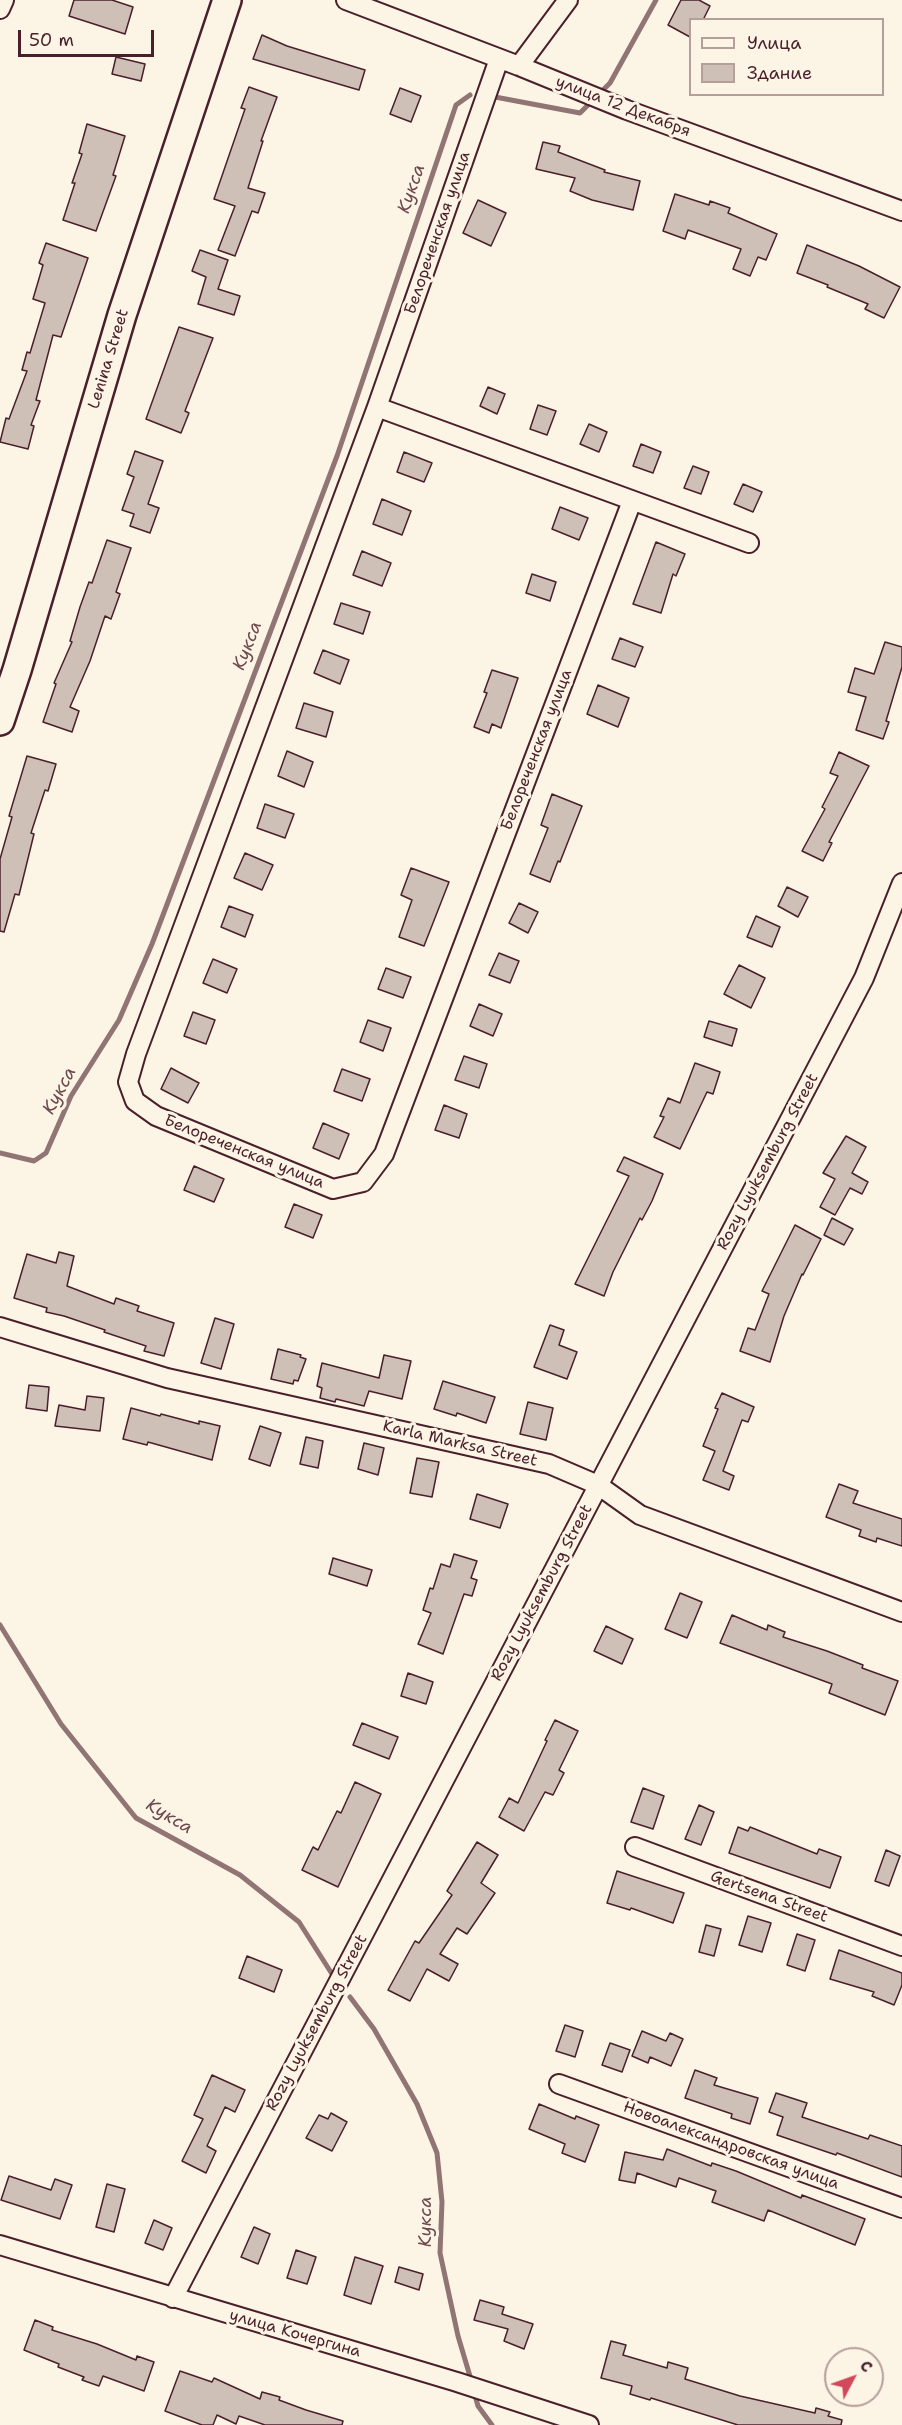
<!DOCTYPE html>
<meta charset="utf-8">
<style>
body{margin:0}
#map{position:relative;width:902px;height:2425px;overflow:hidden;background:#fcf5e5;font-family:"Shantell Sans",sans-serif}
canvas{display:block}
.legend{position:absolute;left:689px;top:18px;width:195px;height:78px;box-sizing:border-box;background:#fcf5e5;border:2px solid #b59f9b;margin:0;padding:8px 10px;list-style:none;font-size:18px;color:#4a1f2b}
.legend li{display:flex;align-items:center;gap:12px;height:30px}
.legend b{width:30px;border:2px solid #b59f9b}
.north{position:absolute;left:824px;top:2347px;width:60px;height:60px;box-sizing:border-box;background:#fcf5e5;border:2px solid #b59f9b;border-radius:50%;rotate:49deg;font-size:16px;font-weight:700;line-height:24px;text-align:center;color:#4a1f2b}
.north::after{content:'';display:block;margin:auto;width:21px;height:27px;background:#d1495b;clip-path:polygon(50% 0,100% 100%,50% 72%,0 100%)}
.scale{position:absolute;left:18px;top:30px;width:136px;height:27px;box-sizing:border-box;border:3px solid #4a1f2b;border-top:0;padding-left:8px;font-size:18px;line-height:21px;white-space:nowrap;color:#4a1f2b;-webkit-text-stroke:4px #fcf5e5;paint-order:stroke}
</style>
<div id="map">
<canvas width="902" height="2425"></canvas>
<ul class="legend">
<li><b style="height:8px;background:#fcf5e5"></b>Улица</li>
<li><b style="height:16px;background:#cfc0b7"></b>Здание</li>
</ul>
<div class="north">С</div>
<div class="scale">50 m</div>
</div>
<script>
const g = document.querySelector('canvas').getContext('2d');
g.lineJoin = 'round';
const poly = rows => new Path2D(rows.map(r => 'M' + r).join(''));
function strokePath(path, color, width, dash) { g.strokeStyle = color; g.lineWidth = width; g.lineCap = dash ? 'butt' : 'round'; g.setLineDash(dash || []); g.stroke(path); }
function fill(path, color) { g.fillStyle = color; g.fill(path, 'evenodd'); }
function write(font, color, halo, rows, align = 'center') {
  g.font = font + ' "Shantell Sans",sans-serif'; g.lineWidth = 6; g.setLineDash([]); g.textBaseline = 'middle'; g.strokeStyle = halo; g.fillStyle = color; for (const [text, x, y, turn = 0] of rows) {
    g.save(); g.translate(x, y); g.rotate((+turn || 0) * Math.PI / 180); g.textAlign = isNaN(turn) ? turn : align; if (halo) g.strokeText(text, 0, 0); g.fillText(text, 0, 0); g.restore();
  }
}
const stream = poly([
 [495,97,580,113,610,83,656,0],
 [0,1153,34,1161,46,1153,71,1096,119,1020,152,944,337,456,456,105,470,95],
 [0,1625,61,1724,136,1818,240,1875,299,1922,332,1974],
 [350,1997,374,2029,417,2104,437,2153,442,2202,440,2253,458,2336,472,2383],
 [474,2392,478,2406,492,2425]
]);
const building = poly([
 [74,0,112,0,133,7,125,34,69,16,74,0],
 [681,0,699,0,710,6,703,20,690,20,690,37,668,25,681,0],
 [262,35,287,46,365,70,359,90,253,59,262,35],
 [116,57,145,64,141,81,112,74,116,57],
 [249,87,277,97,261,141,263,141,248,188,265,193,258,213,252,211,235,256,218,250,235,206,214,199,245,109,241,108,249,87],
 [400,88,421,96,411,122,390,114,400,88],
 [87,124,125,136,113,175,116,176,96,231,63,220,75,183,72,183,82,154,79,153,87,124],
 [543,142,560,146,558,152,605,170,604,172,640,181,633,210,592,200,570,191,575,178,536,169,543,142],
 [675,194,709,205,710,201,730,208,728,213,777,234,766,260,758,257,750,276,733,269,741,249,688,230,685,239,663,231,675,194],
 [478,200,506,213,491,246,463,233,478,200],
 [46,243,88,258,61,337,53,335,36,400,40,401,31,425,34,426,28,449,0,442,6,418,9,419,27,371,22,370,27,352,30,353,45,303,33,299,43,265,39,263,46,243],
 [807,245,859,266,900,287,884,318,865,309,868,304,827,287,828,285,797,273,807,245],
 [200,250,228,260,218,289,240,296,234,315,198,304,206,277,192,271,200,250],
 [179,327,213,338,185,411,189,413,181,433,146,419,179,327],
 [488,387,505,394,497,414,480,406,488,387],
 [538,405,556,411,547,435,530,429,538,405],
 [589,424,607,432,599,452,580,444,589,424],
 [641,444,661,452,653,473,633,466,641,444],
 [135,451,163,461,148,504,159,508,150,533,130,526,134,514,122,510,134,477,127,474,135,451],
 [404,452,432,463,424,482,397,472,404,452],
 [693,466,709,472,701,494,684,488,693,466],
 [743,484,762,492,753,512,734,504,743,484],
 [382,499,411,511,402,535,373,524,382,499],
 [560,507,588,518,579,540,552,529,560,507],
 [107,540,131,548,116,592,120,594,111,619,105,616,90,661,70,707,79,711,72,732,43,722,56,684,54,683,72,642,70,641,80,607,89,582,92,583,107,540],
 [656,542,685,554,676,576,673,574,661,613,633,604,656,542],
 [362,551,391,563,382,586,353,575,362,551],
 [532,574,556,582,550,601,526,593,532,574],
 [341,603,370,612,363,634,334,624,341,603],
 [620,638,643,647,635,667,612,659,620,638],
 [885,642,902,647,902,667,886,721,889,722,883,739,856,730,866,697,848,692,855,668,874,674,885,642],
 [323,650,349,660,340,684,314,673,323,650],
 [492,670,518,678,501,728,492,724,489,733,474,727,487,693,484,692,492,670],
 [598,685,629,698,618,727,587,714,598,685],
 [304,703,333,712,326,737,296,728,304,703],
 [287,751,313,762,304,787,278,776,287,751],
 [839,752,869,766,829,842,832,843,823,861,802,851,825,809,822,807,838,776,830,773,839,752],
 [27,756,56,764,48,791,45,790,31,833,34,834,19,895,15,894,4,932,0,931,0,859,12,817,9,816,27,756],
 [552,794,582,806,560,862,558,861,550,882,530,874,548,828,541,825,552,794],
 [265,804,294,814,285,838,257,828,265,804],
 [245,853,273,865,262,890,234,878,245,853],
 [411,868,449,882,424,946,399,937,412,900,401,895,411,868],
 [787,887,808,897,798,917,778,906,787,887],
 [519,903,538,912,528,933,509,923,519,903],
 [229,906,253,915,245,937,221,927,229,906],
 [756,916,780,927,772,947,747,937,756,916],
 [499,953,519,961,510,983,489,975,499,953],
 [213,959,237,969,227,993,203,983,213,959],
 [739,965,765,978,751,1008,724,994,739,965],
 [386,968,411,977,403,998,378,989,386,968],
 [479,1004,502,1014,493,1036,470,1026,479,1004],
 [193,1012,215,1020,206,1044,184,1036,193,1012],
 [368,1020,391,1028,383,1051,360,1042,368,1020],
 [709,1021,737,1029,732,1046,704,1037,709,1021],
 [464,1056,487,1064,479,1088,455,1080,464,1056],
 [695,1063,720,1072,713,1094,707,1092,680,1149,654,1137,664,1117,660,1116,668,1098,680,1103,695,1063],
 [171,1068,199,1083,188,1103,161,1089,171,1068],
 [342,1069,370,1079,362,1101,334,1091,342,1069],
 [444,1105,467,1114,459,1138,435,1130,444,1105],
 [323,1123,349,1134,339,1159,313,1148,323,1123],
 [846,1136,866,1147,852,1173,868,1182,862,1194,850,1188,835,1215,820,1207,835,1179,823,1173,846,1136],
 [624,1157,663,1174,652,1201,642,1220,640,1218,613,1272,604,1296,575,1284,629,1176,617,1171,624,1157],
 [194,1166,224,1179,214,1202,184,1190,194,1166],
 [294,1204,322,1215,313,1238,285,1227,294,1204],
 [832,1218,853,1229,844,1245,824,1235,832,1218],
 [795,1225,821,1239,803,1275,802,1274,784,1316,770,1362,740,1351,748,1328,755,1330,769,1294,762,1291,795,1225],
 [59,1252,74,1256,67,1286,114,1304,116,1298,139,1306,137,1311,174,1323,164,1356,144,1351,146,1346,104,1332,105,1330,64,1316,46,1312,47,1308,14,1298,27,1254,56,1263,59,1252],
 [215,1318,234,1324,221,1369,201,1363,215,1318],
 [550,1325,564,1330,559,1345,577,1352,567,1379,534,1367,550,1325],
 [278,1349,301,1355,300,1357,306,1359,298,1381,294,1380,293,1384,271,1379,278,1349],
 [384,1355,411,1361,402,1399,369,1391,364,1406,336,1399,335,1402,320,1398,322,1388,317,1386,322,1363,379,1378,384,1355],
 [443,1381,495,1397,486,1423,457,1413,456,1416,434,1409,443,1381],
 [29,1385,49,1387,47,1411,26,1408,29,1385],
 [722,1393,754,1407,748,1422,742,1420,723,1471,734,1476,729,1490,703,1480,715,1451,703,1446,718,1409,715,1408,722,1393],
 [87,1396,104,1398,100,1431,55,1426,59,1405,85,1410,87,1396],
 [528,1402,553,1408,546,1440,520,1434,528,1402],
 [131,1408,160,1416,161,1414,199,1424,199,1421,220,1426,212,1460,148,1442,147,1445,123,1439,131,1408],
 [260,1426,281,1433,270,1466,249,1459,260,1426],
 [306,1437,323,1441,318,1468,300,1464,306,1437],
 [364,1443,384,1448,378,1475,358,1469,364,1443],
 [417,1458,439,1462,432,1497,410,1493,417,1458],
 [839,1484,858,1491,853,1503,902,1519,902,1546,877,1538,876,1542,859,1536,861,1530,826,1517,839,1484],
 [477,1494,508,1504,500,1528,470,1519,477,1494],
 [454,1554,477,1561,471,1578,477,1580,472,1596,464,1594,443,1654,418,1644,431,1613,423,1610,430,1588,433,1589,441,1564,450,1567,454,1554],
 [333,1558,372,1570,367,1586,329,1574,333,1558],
 [680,1593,702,1602,687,1638,665,1629,680,1593],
 [732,1615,767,1630,768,1625,785,1632,783,1637,827,1651,863,1665,862,1668,898,1681,885,1715,829,1693,832,1684,720,1643,732,1615],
 [606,1626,633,1639,622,1664,594,1651,606,1626],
 [408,1673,433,1682,426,1704,401,1696,408,1673],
 [555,1720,578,1731,559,1770,564,1773,553,1795,545,1792,524,1831,499,1817,509,1798,518,1803,547,1741,545,1740,555,1720],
 [362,1723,398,1737,389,1759,353,1745,362,1723],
 [355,1782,381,1794,338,1887,302,1870,313,1847,318,1850,337,1811,341,1813,355,1782],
 [643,1788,664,1796,653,1829,631,1822,643,1788],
 [699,1805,714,1812,701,1845,685,1839,699,1805],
 [738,1827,748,1831,750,1827,817,1854,819,1849,841,1857,830,1888,729,1853,738,1827],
 [477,1842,498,1855,481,1883,495,1893,467,1934,457,1928,440,1954,458,1964,449,1981,427,1969,410,2001,388,1990,415,1941,419,1943,452,1895,447,1891,477,1842],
 [886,1850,900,1856,889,1886,875,1881,886,1850],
 [617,1871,684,1893,673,1923,631,1908,630,1910,607,1903,617,1871],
 [748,1916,771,1923,762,1952,739,1945,748,1916],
 [706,1925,721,1929,714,1956,699,1952,706,1925],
 [797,1934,815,1940,805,1971,787,1965,797,1934],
 [839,1950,902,1973,902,1985,894,2005,872,1996,874,1992,830,1979,839,1950],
 [247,1956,282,1970,274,1992,239,1978,247,1956],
 [565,2025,583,2031,575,2057,556,2051,565,2025],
 [642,2031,666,2041,670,2033,683,2039,671,2066,650,2057,648,2063,632,2056,642,2031],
 [610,2043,630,2050,622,2072,602,2065,610,2043],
 [695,2070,717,2078,714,2085,758,2098,750,2124,731,2118,732,2114,685,2098,695,2070],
 [212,2075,245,2090,235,2112,225,2107,207,2146,216,2151,206,2173,182,2161,203,2119,194,2115,212,2075],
 [776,2093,807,2103,802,2117,868,2139,870,2135,902,2146,902,2177,837,2153,836,2155,777,2135,783,2117,769,2112,776,2093],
 [539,2104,575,2119,576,2116,599,2125,585,2162,562,2153,565,2144,529,2129,539,2104],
 [331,2113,347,2122,332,2151,306,2138,319,2115,328,2119,331,2113],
 [667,2149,711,2166,712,2163,736,2171,801,2198,802,2195,865,2219,855,2245,768,2210,764,2221,712,2202,716,2191,679,2178,676,2187,637,2173,635,2183,619,2180,625,2152,663,2160,667,2149],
 [9,2176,51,2190,55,2179,72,2185,60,2219,1,2200,9,2176],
 [107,2184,125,2189,114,2232,96,2227,107,2184],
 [154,2220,172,2228,163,2250,145,2243,154,2220],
 [254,2227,270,2234,258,2264,241,2257,254,2227],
 [296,2250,316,2257,307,2284,287,2278,296,2250],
 [355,2257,383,2266,371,2304,344,2295,355,2257],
 [399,2267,423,2274,419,2290,395,2282,399,2267],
 [480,2300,504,2307,502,2314,533,2324,524,2349,504,2341,508,2329,474,2320,480,2300],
 [35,2320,53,2327,52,2330,97,2344,136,2360,137,2356,154,2362,144,2391,103,2376,99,2386,82,2380,84,2377,58,2367,59,2364,24,2350,35,2320],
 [611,2341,626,2345,623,2355,667,2368,668,2362,688,2368,685,2379,740,2396,815,2413,816,2408,830,2412,828,2416,842,2420,841,2425,738,2425,651,2398,650,2400,630,2394,632,2386,601,2378,611,2341],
 [180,2371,212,2382,214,2378,260,2399,262,2392,280,2397,279,2400,306,2410,343,2421,342,2425,265,2425,239,2416,236,2424,217,2415,213,2425,202,2425,165,2411,180,2371]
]);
const street = poly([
 [346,0,519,66,627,110,902,211],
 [0,9,4,0],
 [499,59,377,407,136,1054,128,1082,135,1101,156,1116,333,1189,363,1182,384,1154,632,501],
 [519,66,568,0],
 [377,407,749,543],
 [0,1327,167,1378,549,1464,598,1485,640,1515,902,1612],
 [635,1847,902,1946],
 [559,2084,902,2208],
 [0,2245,457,2382,589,2425],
 [173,2298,864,978,902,883]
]);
const secondary = poly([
 [0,721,17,670,122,315,227,0]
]);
const streetNames = [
 ["улица 12 Декабря",623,107,21],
 ["Белореченская улица",438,233,-71],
 ["Lenina Street",109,359,-73],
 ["Белореченская улица",537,750,-69],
 ["Белореченская улица",244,1152,22],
 ["Rozy Lyuksemburg Street",768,1162,-62],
 ["Karla Marksa Street",460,1444,13],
 ["Rozy Lyuksemburg Street",542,1593,-62],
 ["Gertsena Street",769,1897,20],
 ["Rozy Lyuksemburg Street",317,2023,-62],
 ["Новоалександровская улица",731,2146,20],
 ["улица Кочергина",295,2334,16]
];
const waterNames = [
 ["Кукса",412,189,-71],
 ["Кукса",248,646,-69],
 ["Кукса",60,1091,-62],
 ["Кукса",169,1817,31],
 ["Кукса",426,2222,-90]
];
strokePath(stream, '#917474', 5);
fill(building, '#cfc0b7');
strokePath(building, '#4a1f2b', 1.5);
strokePath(street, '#4a1f2b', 22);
strokePath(secondary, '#4a1f2b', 32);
strokePath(street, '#fcf5e5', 18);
strokePath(secondary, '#fcf5e5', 27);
write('16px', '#4a1f2b', '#fcf5e5', streetNames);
write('italic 18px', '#6d4950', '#fcf5e5', waterNames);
</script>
